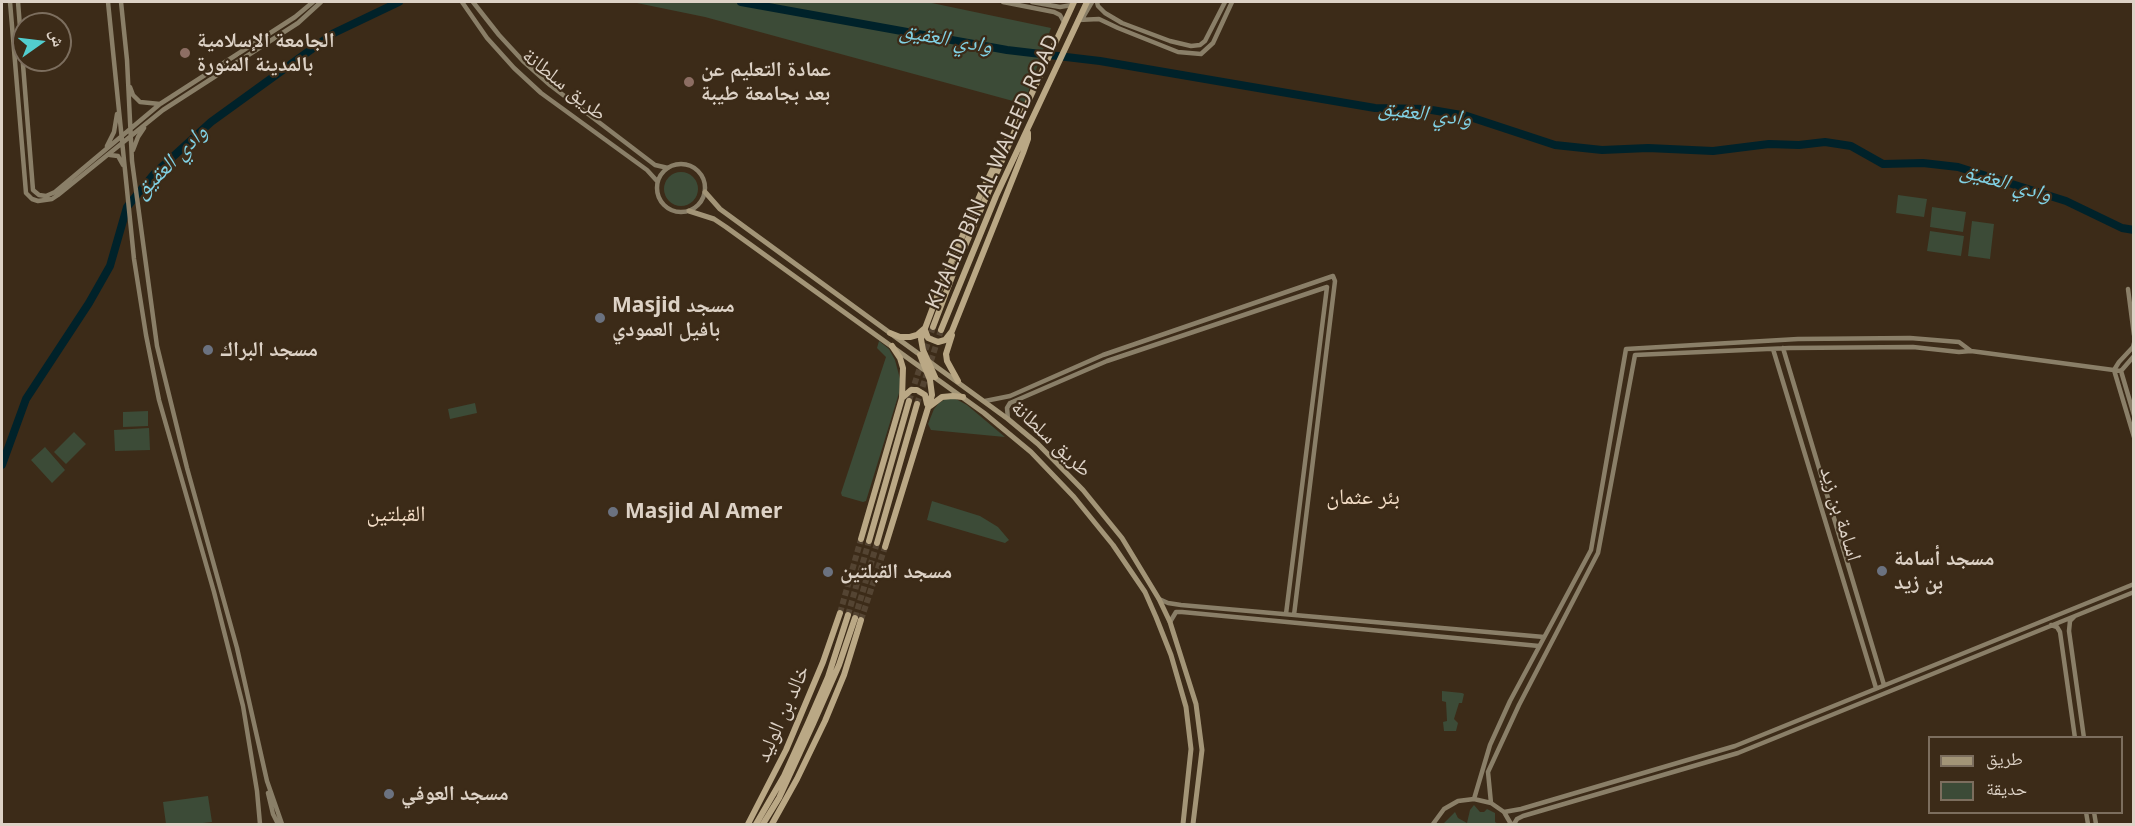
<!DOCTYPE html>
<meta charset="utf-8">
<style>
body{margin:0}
#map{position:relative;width:2135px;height:826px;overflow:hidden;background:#3c2b18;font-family:"Noto Sans","Noto Naskh Arabic",sans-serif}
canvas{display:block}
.frame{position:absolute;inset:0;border:3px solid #ddd2c6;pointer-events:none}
.legend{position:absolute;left:1928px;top:736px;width:195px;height:78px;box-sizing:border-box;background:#3c2b18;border:2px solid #7c6e5e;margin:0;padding:8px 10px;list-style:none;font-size:18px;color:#ddd2c6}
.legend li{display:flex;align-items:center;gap:12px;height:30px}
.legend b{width:30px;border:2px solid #7c6e5e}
.north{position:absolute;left:12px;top:12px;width:60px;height:60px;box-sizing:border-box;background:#3c2b18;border:2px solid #7c6e5e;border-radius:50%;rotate:76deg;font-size:16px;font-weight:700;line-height:24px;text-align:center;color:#ddd2c6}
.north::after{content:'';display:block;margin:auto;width:21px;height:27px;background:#52cdce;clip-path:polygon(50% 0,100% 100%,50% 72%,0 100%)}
</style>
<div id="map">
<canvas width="2135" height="826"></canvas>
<div class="frame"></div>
<ul class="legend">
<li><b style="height:8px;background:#a39577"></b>طريق</li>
<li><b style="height:16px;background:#3c4b37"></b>حديقة</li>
</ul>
<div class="north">ش</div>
</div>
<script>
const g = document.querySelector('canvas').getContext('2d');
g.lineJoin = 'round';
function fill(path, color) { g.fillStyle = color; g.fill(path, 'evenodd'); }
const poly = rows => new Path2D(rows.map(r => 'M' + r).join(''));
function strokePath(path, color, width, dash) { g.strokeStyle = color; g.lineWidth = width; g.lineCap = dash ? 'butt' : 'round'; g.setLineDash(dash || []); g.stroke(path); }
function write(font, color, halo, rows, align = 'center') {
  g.font = font + ' "Noto Sans","Noto Naskh Arabic",sans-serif'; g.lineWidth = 4.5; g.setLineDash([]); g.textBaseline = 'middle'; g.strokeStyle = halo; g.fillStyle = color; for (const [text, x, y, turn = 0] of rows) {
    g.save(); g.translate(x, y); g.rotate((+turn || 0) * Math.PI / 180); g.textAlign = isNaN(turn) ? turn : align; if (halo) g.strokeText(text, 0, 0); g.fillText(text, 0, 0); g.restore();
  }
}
const green = poly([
 [632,2,927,2,1051,28,1024,104,705,17],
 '664 189a17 17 0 1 1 34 0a17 17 0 1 1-34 0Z',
 [1898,195,1927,199,1924,217,1896,213],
 [1932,207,1966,212,1963,232,1930,227],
 [1972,221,1994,224,1990,259,1968,256],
 [1930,231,1964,236,1961,256,1927,251],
 [879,341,889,349,895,360,900,379,899,393,866,501,863,502,842,496,841,493,886,357,877,348],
 [947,398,956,399,967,405,1005,437,931,430,928,424,934,409,939,403],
 [475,403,477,413,450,419,448,409],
 [148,411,148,426,123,427,123,412],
 [149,428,150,450,115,451,114,430],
 [74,432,86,444,66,464,54,452],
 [45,447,65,470,52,483,31,460],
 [932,501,980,516,998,527,1009,540,1005,543,927,520],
 [1442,691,1462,693,1464,694,1462,703,1459,703,1454,719,1458,723,1456,731,1444,731,1443,722,1447,721,1446,702,1442,701],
 [208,796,212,822,194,824,166,824,163,802],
 [1474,805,1480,812,1484,812,1487,809,1495,813,1495,822,1498,824,1443,824,1455,812,1458,818,1467,823,1470,810]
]);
const river = poly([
 [741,2,1007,50,1100,61,1375,108,1426,109,1467,116,1555,145,1602,150,1648,148,1713,151,1769,144,1799,145,1825,142,1851,146,1883,164,1923,163,1958,167,2066,201,2122,228,2134,230],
 [2,465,26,399,89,303,110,266,127,207,154,174,211,122,334,33,399,2]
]);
const highwayTunnel = poly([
 [909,401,933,327],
 [917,404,941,330],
 [840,613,861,539],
 [848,615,869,541],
 [855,618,877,543],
 [861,620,885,547]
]);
const secondary = poly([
 [10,2,26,193,32,199,38,201,52,199,58,195,163,110,298,23,321,2],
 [18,2,33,190,39,195,46,196,55,192,160,104,295,17,313,2],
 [108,2,134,259,146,335,159,400,214,592,243,706,257,791,260,824],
 [121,2,127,60,132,161,157,346,187,468,237,648,267,781,282,824],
 [462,2,487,38,514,68,541,93,647,170,657,181],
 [473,2,499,35,523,61,550,85,655,165,668,168],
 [1003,2,1054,12,1060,15,1064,22],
 [1032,2,1060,7,1072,5],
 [1097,2,1098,6,1105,13,1122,23,1170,41,1191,46,1200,45,1205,41,1225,2],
 [1082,19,1092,2],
 [1078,20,1099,19,1118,28,1178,52,1201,54,1213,43,1232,2],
 [130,87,133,95,140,102,160,104],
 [107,146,114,132,117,114],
 [133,150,138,137,144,128],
 [110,155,118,156,123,165],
 '657 188a24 24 0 1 1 48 0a24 24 0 1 1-48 0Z',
 [2128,289,2134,335],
 [2134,343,2133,347,2119,362,2114,370,2134,437],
 [1783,348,1884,685],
 [1773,349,1876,688],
 [2134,356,2121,371,2134,415],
 [985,401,1010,396,1103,355,1333,276,1335,281,1294,615],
 [1008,419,1007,408,1010,403,1107,361,1327,287],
 [1159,599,1168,603,1181,605,1544,637],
 [1286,614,1327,287],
 [2074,617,2070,621,2069,631,2084,738],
 [1170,622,1176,612,1182,612,1539,646],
 [2051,625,2057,627,2060,632,2075,738],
 [268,793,273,814,278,824],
 [1474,799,1490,745,1510,701,1591,550,1626,349,1798,339,1910,338,1959,342,1971,351],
 [1491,803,1488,772,1519,705,1598,553,1635,355,1789,348,1913,347,1959,352,1971,351,2121,371],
 [1504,812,1521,809,1735,746,2134,584],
 [2086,812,2088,824],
 [2094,812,2096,824],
 [1433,824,1444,809,1458,801,1474,799,1491,803,1504,812,1511,824],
 [1514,824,1517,819,1523,816,1738,753,2134,592]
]);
const primary = poly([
 [705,192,720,209,1008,419,1038,444,1083,490,1122,538,1159,599,1170,622,1196,704,1202,750,1193,824],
 [689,211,714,219,726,227,984,413,1031,452,1074,497,1113,545,1145,592,1156,617,1171,655,1186,707,1191,749,1183,824]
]);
const highway = poly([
 [933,327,955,269,1016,128,1074,2],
 [925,330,928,338,938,342,945,340,952,331,1023,153,1028,139,1028,133],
 [941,330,996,196,1087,2],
 [890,333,900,337,910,337,917,335,925,328],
 [952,335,946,354,947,361,958,381],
 [935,377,923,350,921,339,942,283,981,193,1007,140],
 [902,398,911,390,917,390,925,395,927,404],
 [930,406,942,397,953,396,963,397],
 [861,539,902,398,903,368,900,358,892,346],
 [869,541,909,401],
 [877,543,917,404],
 [885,547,932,395,930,380,920,355],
 [748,824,786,750,823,662,840,613],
 [756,824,784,776,808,723,828,677,848,615],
 [763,824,779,798,813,724,839,665,855,618],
 [772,824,797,779,825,721,844,675,861,620]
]);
const markers = [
 [185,53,6,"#8d6e63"],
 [689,82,6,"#8d6e63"],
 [600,318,6,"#6b7280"],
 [208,350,6,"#6b7280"],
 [613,512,6,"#6b7280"],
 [1882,571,6,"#6b7280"],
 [828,572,6,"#6b7280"],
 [389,794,6,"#6b7280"]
];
const poiNames = [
 ["الجامعة الإسلامية",197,41],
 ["بالمدينة المنورة",197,65],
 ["عمادة التعليم عن",701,70],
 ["بعد بجامعة طيبة",701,94],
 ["Masjid مسجد",612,306],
 ["بافيل العمودي",612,330],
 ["مسجد البراك",220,350],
 ["Masjid Al Amer",625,512],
 ["مسجد أسامة",1894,559],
 ["بن زيد",1894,583],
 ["مسجد القبلتين",840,572],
 ["مسجد العوفي",401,794]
];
const streetNames = [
 ["طريق سلطانة",564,85,39],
 ["KHALID BIN AL WALEED ROAD",993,172,-66],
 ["طريق سلطانة",1051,439,43],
 ["اسامة بن زید",1840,514,73],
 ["خالد بن الوليد",783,714,-66]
];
const waterNames = [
 ["وادي العقيق",946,39,10],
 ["وادي العقيق",1425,114,7],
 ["وادي العقيق",171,162,-45],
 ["وادي العقيق",2006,183,16]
];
const neighbourhoodNames = [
 ["بئر عثمان",1363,498],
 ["القبلتين",396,515]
];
fill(green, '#3c4b37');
strokePath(river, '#00222a', 8);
strokePath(highwayTunnel, '#544432', 6, [6, 3]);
strokePath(secondary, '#8a7f68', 4.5);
strokePath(primary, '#a39577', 5);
strokePath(highway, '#baa885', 6);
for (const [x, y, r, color] of markers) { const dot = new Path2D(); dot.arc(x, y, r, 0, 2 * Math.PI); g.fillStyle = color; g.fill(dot); strokePath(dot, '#3c2b18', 2); }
write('bold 21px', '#ddd2c6', '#3c2b18', poiNames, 'left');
write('21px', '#ddd2c6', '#3c2b18', streetNames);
write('italic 22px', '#81d1e4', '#3c2b18', waterNames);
write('22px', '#f4dec7', '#3c2b18', neighbourhoodNames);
</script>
